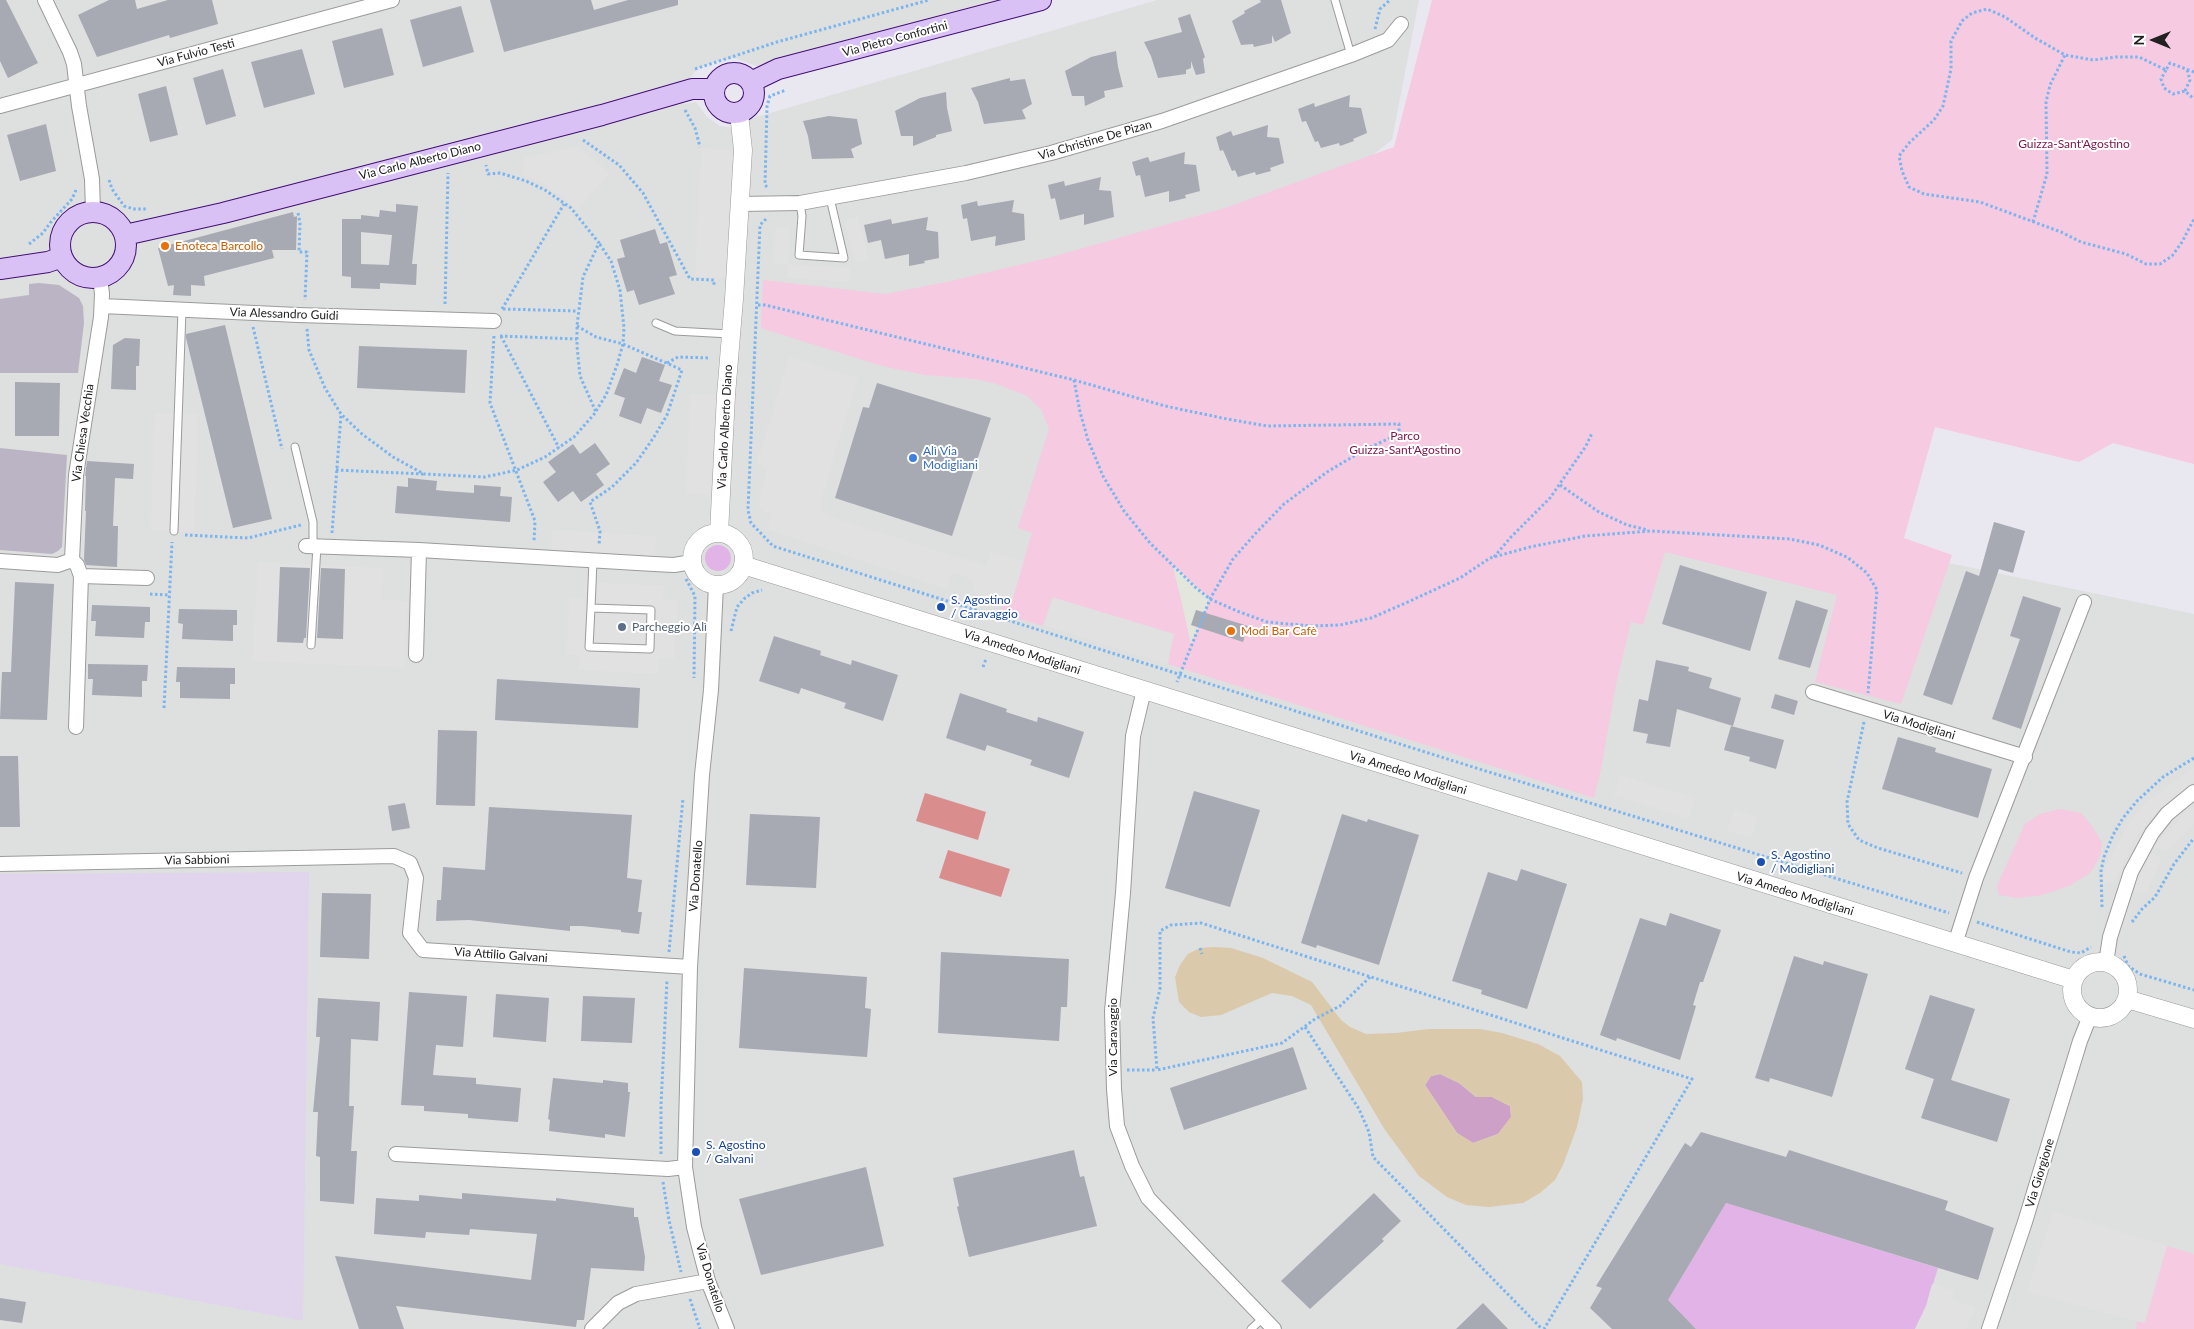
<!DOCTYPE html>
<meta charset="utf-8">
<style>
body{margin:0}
#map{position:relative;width:2194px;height:1329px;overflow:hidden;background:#e9e8f1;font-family:Lato,sans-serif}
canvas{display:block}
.north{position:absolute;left:2129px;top:15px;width:50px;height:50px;-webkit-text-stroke:4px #fff;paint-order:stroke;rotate:270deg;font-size:14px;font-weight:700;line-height:20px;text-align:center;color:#212121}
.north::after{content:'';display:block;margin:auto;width:18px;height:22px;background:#212121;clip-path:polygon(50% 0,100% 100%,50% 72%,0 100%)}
</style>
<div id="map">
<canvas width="2194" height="1329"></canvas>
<div class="north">N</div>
</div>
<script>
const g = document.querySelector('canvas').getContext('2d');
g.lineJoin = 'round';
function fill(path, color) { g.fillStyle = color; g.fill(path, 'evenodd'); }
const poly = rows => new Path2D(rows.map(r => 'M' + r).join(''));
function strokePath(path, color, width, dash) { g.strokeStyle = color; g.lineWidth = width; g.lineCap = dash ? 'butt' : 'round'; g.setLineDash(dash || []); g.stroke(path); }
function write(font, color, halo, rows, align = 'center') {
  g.font = font + ' Lato,sans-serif'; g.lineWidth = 4; g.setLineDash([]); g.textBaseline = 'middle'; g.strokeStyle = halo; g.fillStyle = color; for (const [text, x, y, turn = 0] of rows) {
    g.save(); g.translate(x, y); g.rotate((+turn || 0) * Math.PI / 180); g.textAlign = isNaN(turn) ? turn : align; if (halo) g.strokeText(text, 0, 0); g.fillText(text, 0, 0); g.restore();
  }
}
const residential = poly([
 [0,0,1010,0,762,68,735,58,713,62,697,69,686,83,682,96,684,104,696,102,707,117,720,126,730,127,743,124,753,118,1157,0,1419,0,1392,140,1087,377,1881,549,2194,614,2194,1329,0,1329]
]);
const construction = poly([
 [39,283,59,285,79,298,83,306,84,323,78,373,0,373,0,299,29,295,29,284],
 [0,448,67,455,62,547,58,551,52,554,0,550]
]);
const farmland = poly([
 [309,872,303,1321,0,1264,0,874]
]);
const grass = poly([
 '705 558a13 13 0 1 1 26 0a13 13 0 1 1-26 0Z',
 [1726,1203,1938,1268,1926,1306,1915,1329,1696,1329,1668,1300]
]);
const forest = poly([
 [1440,1074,1459,1083,1476,1097,1492,1097,1510,1106,1511,1117,1498,1134,1473,1143,1457,1133,1425,1085,1431,1076]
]);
const park = poly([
 [1432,0,2194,0,2194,464,2113,443,2079,462,1935,427,1904,538,1952,555,1901,704,1815,682,1837,595,1665,552,1643,625,1631,622,1616,684,1601,769,1594,798,1168,664,1174,634,1052,597,1043,626,1001,613,1004,601,1011,602,1032,533,1018,528,1049,429,1041,409,1027,396,994,383,975,379,925,375,882,366,761,328,763,280,885,294,947,282,1048,258,1225,208,1394,147],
 [2060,809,2081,813,2092,826,2102,843,2100,856,2091,872,2069,886,2042,895,2018,898,1999,895,1997,886,2025,824,2040,814],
 [2167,1246,2194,1254,2194,1329,2136,1329,2137,1321,2145,1323]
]);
const pitch = poly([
 [925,793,986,812,978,840,916,821],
 [948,850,1010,869,1001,897,939,878]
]);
const parking = poly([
 [577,146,610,173,577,210,560,195,542,183,521,174,525,158],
 [701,148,743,150,735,278,695,277],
 [858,217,869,260,855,263,844,221],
 [776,227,790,228,788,264,850,268,849,282,787,278,788,264,774,263],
 [789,357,858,378,820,504,823,512,834,518,986,566,991,551,1024,561,1011,605,976,594,971,579,953,572,947,589,767,529,771,514,761,510,759,500,767,469,757,463],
 [690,394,726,395,721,496,686,493],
 [154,413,198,414,195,532,151,531],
 [552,530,656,536,654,564,551,557],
 [258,562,383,568,382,600,408,601,405,668,252,661],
 [585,582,664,586,663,600,678,601,675,658,659,658,658,674,579,670,580,655,567,654,569,598,584,598],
 [1054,598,1174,634,1167,664,1043,625],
 [2194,767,2194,783,2155,814,2134,840,2116,880,2104,884,2103,876,2106,866,2127,826,2145,803],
 [1620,775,1695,798,1688,819,1614,795],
 [2194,806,2194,824,2167,852,2153,846,2183,814],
 [1734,810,1758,818,1751,838,1727,831],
 [2149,852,2162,859,2146,893,2132,892],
 [2053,1211,2167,1246,2144,1323,2027,1292],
 [1932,1284,1954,1291,1951,1299,1975,1308,1966,1329,1915,1329,1926,1306]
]);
const plaza = poly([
 [1172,564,1210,599,1191,645,1181,599]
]);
const water = poly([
 [1214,947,1231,948,1263,958,1312,982,1341,1020,1350,1027,1366,1034,1396,1033,1429,1029,1480,1029,1502,1033,1538,1044,1560,1056,1582,1082,1583,1099,1577,1127,1563,1165,1555,1180,1540,1193,1523,1203,1489,1207,1466,1205,1447,1197,1419,1176,1385,1130,1311,1005,1292,996,1272,993,1221,1015,1201,1017,1189,1012,1179,1002,1175,977,1180,965,1188,954,1200,948],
 [1440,1074,1459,1083,1476,1097,1492,1097,1510,1106,1511,1117,1498,1134,1473,1143,1457,1133,1425,1085,1431,1076]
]);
const building = poly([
 [0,0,6,0,38,63,8,78,0,61],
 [109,0,135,0,137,9,168,0,212,0,218,24,170,38,169,35,97,57,78,15],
 [490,0,591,0,594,10,628,0,678,0,678,5,504,52],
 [1260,0,1281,0,1291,33,1275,42,1272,35,1272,43,1254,47,1253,44,1241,45,1232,21,1245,13,1244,11,1261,2],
 [461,6,474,52,423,67,410,20],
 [1190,14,1205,57,1203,59,1205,73,1196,75,1191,61,1191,68,1186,70,1186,74,1158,78,1151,56,1144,42,1182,32,1178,18],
 [382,28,394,75,344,88,332,41],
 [302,49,315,94,264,108,251,62],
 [1116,51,1118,67,1123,87,1104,91,1105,97,1085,106,1084,96,1072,96,1065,71,1091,57],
 [223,69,236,116,206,125,193,78],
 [1010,78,1010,81,1025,79,1032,104,1022,110,1026,119,984,124,978,102,971,88],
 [166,86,178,135,150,142,138,94],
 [946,92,947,108,952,131,936,135,936,137,913,146,913,136,901,136,895,111,920,98],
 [1350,95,1349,107,1361,108,1367,133,1353,139,1354,141,1340,146,1339,143,1321,148,1318,141,1315,142,1306,121,1302,122,1298,109,1314,103,1315,107],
 [829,116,857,119,862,144,851,149,854,158,812,159,808,136,803,121],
 [46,124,56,171,20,181,7,135],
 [1268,125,1267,137,1279,138,1284,163,1270,168,1271,171,1256,175,1255,172,1238,177,1235,170,1232,171,1223,150,1220,151,1216,137,1231,131,1233,136],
 [1185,152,1184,164,1196,165,1200,191,1185,195,1186,198,1169,202,1169,191,1145,197,1140,175,1136,176,1132,162,1148,157,1150,162],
 [1101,177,1099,190,1111,191,1114,217,1084,225,1084,214,1060,220,1055,198,1051,199,1048,185,1064,181,1065,186],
 [1014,200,1012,212,1024,214,1025,240,995,246,996,236,971,241,967,218,963,219,961,205,977,201,978,206],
 [396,204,418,206,412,264,417,264,416,285,380,283,380,289,351,288,351,277,342,276,342,219,361,219,361,232,361,215,379,217,380,210,396,212],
 [361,232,392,235,389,265,361,264],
 [293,212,294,217,297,216,296,250,272,250,274,258,204,276,205,286,191,285,191,296,173,295,174,285,168,286,158,248],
 [928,217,926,230,938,232,939,258,924,261,925,263,909,266,909,254,885,259,881,240,868,243,864,225,891,219,892,224],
 [655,229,660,244,667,242,677,275,669,277,675,294,639,305,634,290,627,292,617,259,625,257,620,240],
 [225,325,272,519,233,528,186,338,186,334],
 [125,338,140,339,139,366,136,366,136,390,111,389,113,345],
 [359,346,467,350,465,393,357,388],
 [642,357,665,365,659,381,672,385,661,413,647,408,641,424,619,416,625,398,614,394,624,368,636,373],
 [15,382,60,383,59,436,15,436],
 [877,383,991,418,952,536,835,498,863,407,869,408],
 [595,443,610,464,596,474,604,485,581,502,573,491,558,502,543,482,556,472,548,462,573,444,580,454],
 [87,461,134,464,133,479,115,478,113,526,118,526,117,567,86,565,84,560,86,511,85,511,86,476,85,476],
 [408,478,437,481,436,490,445,491,474,493,474,485,501,487,500,496,512,497,510,522,395,513,397,486,408,487],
 [1994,522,2025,531,2013,573,1999,569,1952,705,1923,695,1966,571,1979,576],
 [1680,565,1767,592,1750,651,1662,624],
 [280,567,310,568,306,638,304,638,303,643,277,642],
 [321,568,345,569,343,639,317,638],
 [15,582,54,584,47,720,0,719,2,672,11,672],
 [2023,596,2061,608,2021,729,1992,719,2020,639,2010,636],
 [1796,600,1828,610,1810,668,1778,659],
 [92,605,150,607,150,622,145,622,144,638,95,636,96,621,91,621],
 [179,609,237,610,237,625,233,625,233,641,182,639,183,624,178,623],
 [1196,610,1248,626,1243,642,1191,625],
 [774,636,821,651,820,655,851,665,852,660,898,675,883,721,844,708,846,703,801,688,799,694,759,681],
 [1656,660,1689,667,1688,671,1712,678,1709,688,1741,698,1733,726,1677,709,1670,747,1646,743,1648,734,1633,731,1639,699,1648,701],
 [88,664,148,665,147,681,142,681,142,697,92,695,93,679,88,679],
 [177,667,235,668,235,684,230,684,230,699,180,698,180,682,176,682],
 [497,679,640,688,638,728,495,720],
 [960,693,1007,709,1006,712,1037,722,1038,717,1084,732,1069,778,1030,765,1032,760,987,745,985,751,946,738],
 [1775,694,1798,701,1794,715,1771,708],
 [1731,726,1784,740,1776,769,1749,761,1750,757,1724,750],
 [438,730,477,731,475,806,436,805],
 [1898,737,1936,748,1935,752,1992,769,1978,818,1882,789],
 [0,756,18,756,20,827,0,827],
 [1194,791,1260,810,1230,907,1165,888],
 [405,803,410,828,392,831,388,806],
 [489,807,632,815,627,878,642,880,638,912,642,912,639,934,621,932,621,930,582,926,570,926,570,931,469,920,436,921,437,900,441,900,443,867,485,870],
 [750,814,820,817,816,888,746,885],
 [1342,814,1367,822,1368,819,1419,835,1379,965,1317,945,1316,948,1301,943],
 [1521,869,1567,884,1527,1009,1481,994,1482,990,1452,981,1488,872,1517,881],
 [322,893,371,894,369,959,320,957],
 [1670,913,1721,930,1703,982,1700,982,1693,1005,1696,1006,1680,1060,1617,1038,1616,1041,1600,1035,1640,918,1666,926],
 [941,952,1069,959,1067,1007,1061,1007,1059,1041,938,1033],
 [1794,956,1823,965,1824,961,1868,974,1832,1097,1770,1078,1769,1082,1755,1078],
 [744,968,867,977,865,1008,871,1009,867,1057,739,1048],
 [409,992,467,996,463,1047,436,1045,433,1075,476,1078,476,1084,521,1088,518,1122,468,1118,468,1114,424,1111,424,1106,401,1105],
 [496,994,549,998,546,1042,493,1037],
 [1930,995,1975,1009,1951,1080,2010,1099,1997,1142,1921,1118,1934,1079,1905,1069],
 [583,996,635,998,632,1043,581,1041],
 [318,998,380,1002,378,1041,351,1039,349,1106,354,1106,351,1151,357,1151,354,1204,320,1201,320,1157,316,1156,318,1112,313,1112,320,1037,316,1037],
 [1293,1047,1307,1089,1184,1130,1170,1088],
 [553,1078,603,1083,603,1080,628,1083,628,1092,630,1092,625,1137,605,1134,605,1138,549,1131,550,1120,548,1119],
 [1701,1132,1786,1157,1789,1150,1948,1201,1945,1210,1994,1228,1978,1280,1726,1203,1668,1300,1696,1329,1612,1329,1590,1308,1602,1288,1596,1286,1685,1143,1691,1147],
 [1074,1150,1080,1177,1084,1176,1097,1226,969,1257,957,1207,959,1206,953,1178],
 [866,1167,884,1246,761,1275,739,1199],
 [462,1193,556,1201,556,1198,634,1208,634,1217,638,1217,645,1257,644,1271,591,1268,584,1320,577,1320,576,1327,396,1306,404,1329,359,1329,335,1256,531,1280,537,1234,470,1229,469,1235,426,1232,425,1238,374,1234,376,1198,419,1201,419,1195,462,1199],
 [1374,1193,1401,1221,1382,1239,1384,1241,1310,1309,1281,1281],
 [0,1298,26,1302,22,1323,0,1320],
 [1483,1303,1508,1329,1456,1329]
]);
const path = poly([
 [1375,29,1380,9,1390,0],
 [695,69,777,42,929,0],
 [2166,70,2161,79,2164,88,2173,94,2185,91,2194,99],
 [2194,72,2170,63,2166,70,2139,57,2116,57,2093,60,2065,55,2035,38,2005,17,1987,9,1972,13,1962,21,1951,41,1951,69,1943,106,1934,120,1910,142,1899,156,1902,171,1909,187,1924,194,1980,202,2061,232,2081,242,2126,254,2146,264,2160,264,2172,256,2182,242,2194,219],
 [2185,91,2190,80,2187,69],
 [685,110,695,128,700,147],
 [583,140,619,165,643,193,690,279,714,280,714,287],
 [109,180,112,189,124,206,134,209,147,209],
 [767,187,765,185,767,106,770,96,786,90],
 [298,213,300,223,299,252,307,252,305,300],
 [766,219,760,225,748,510,751,523,773,546,1476,768,1949,913],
 [2033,222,2047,174,2046,102,2050,85,2065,55],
 [29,244,43,233,50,223,72,199,76,190],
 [445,304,448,173],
 [758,305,765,305,1074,380,1165,406,1227,419,1267,426,1399,424,1399,434,1366,449,1327,472,1284,504,1255,534,1233,559,1210,599,1177,682],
 [502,309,564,204],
 [503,309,577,311],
 [577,326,596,337,623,344,682,370,667,415,654,437,636,463,612,487,590,502,600,531,599,545],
 [253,327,282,449],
 [307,329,309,350,325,388,341,414,362,434,393,457,424,474,485,477,517,470,545,457,574,437,596,412,580,376,577,346,577,326,583,277,599,243,571,208,545,190,526,181,500,173,488,174,486,165],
 [494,336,490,403,535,521,534,541],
 [500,336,577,339],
 [501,336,559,448],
 [667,363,678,357,710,358],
 [1074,380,1080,412,1088,440,1103,476,1124,511,1150,543,1195,587,1210,599,1237,611,1267,622,1311,626,1340,625,1371,618,1410,601,1460,578,1490,558,1530,547,1585,536,1651,531,1790,539,1819,545,1847,557,1867,573,1877,590,1868,693],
 [596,411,606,395,617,365,623,344,624,328,620,290,611,261,599,243],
 [336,470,423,474],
 [1560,485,1599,512,1627,525,1648,530],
 [332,533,341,415],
 [185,535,248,538,301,525],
 [1494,557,1511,537,1550,498,1586,446,1592,433],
 [686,579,695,596,694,678],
 [150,594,169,595],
 [731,631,737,607,745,598,752,593,762,590],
 [983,667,986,659],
 [164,708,172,542],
 [1864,722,1847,802,1848,824,1859,840,1878,848,1962,873],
 [2102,907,2101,871,2104,857,2113,835,2123,818,2137,801,2163,777,2194,758],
 [1977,922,2071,952,2081,953,2091,947],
 [2132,922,2142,909,2155,897,2174,864,2194,838],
 [1200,948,1202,954],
 [669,952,683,798],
 [2124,956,2128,966,2140,974,2194,990],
 [1370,977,1340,1006,1315,1019,1282,1043,1157,1070,1153,1018,1160,989,1160,931,1171,925,1201,923,1692,1079,1544,1329],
 [1305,1027,1359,1109,1369,1132,1373,1157,1542,1329],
 [1127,1070,1157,1070],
 [661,1154,661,1105,667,980],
 [663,1182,669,1220,681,1272],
 [690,1299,700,1329]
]);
const service = poly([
 [1335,0,1351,55],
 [800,203,802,216,799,255,844,258,830,198],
 [656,323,675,331,730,334],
 [295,447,313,522,313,546],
 [174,531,182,310],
 [591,608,651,610,650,649,589,647,591,608,592,585,593,560],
 [311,645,317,546],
 [1251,1329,1263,1318]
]);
const minor = poly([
 [45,0,70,52,74,64,79,106,92,179,93,211],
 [0,106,392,0],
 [740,204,800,203,966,173,1051,153,1162,121,1351,55,1388,40,1401,24],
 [102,306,298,315,494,321],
 [306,546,419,550,654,564,674,565,692,562],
 [72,560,76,475,101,317,102,294,100,277],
 [72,560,77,565,81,576,76,727],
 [0,561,58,565,72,560],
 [81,576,147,578],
 [716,585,711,690,702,775,690,967,685,1167,694,1227,708,1281,727,1329],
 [416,655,419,550],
 [1144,690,1133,736,1123,893,1112,1011,1114,1089,1117,1126,1132,1166,1148,1198,1274,1329],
 [1813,692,2025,757],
 [0,864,394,856,410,863,416,878,410,933,423,950,690,967],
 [1955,944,1976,878,2084,602],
 [2106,963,2110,937,2131,872,2152,833,2167,814,2194,792],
 [396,1154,668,1169,685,1167],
 [592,1329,618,1303,636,1294,708,1281],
 [1989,1329,2025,1222,2080,1041,2090,1016]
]);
const tertiary = poly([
 [719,533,726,395,734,299,743,150,739,113],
 '692 559a26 26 0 1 1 52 0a26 26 0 1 1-52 0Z',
 [743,565,2074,980],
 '2072 990a28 28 0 1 1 56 0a28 28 0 1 1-56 0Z',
 [2127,999,2194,1019]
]);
const secondary = poly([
 '714 93a20 20 0 1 1 40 0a20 20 0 1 1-40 0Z',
 [751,82,778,69,1041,0],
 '60 245a33 33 0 1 1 66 0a33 33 0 1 1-66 0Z',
 [125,235,223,213,602,115,692,89,714,89],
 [0,269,48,262,62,257]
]);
const markers = [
 [165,246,5,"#e8710a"],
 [913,458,5,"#3f7fe0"],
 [941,607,5,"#1a4fb4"],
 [622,627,5,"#5c6f8a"],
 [1231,631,5,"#e8710a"],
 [1761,862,5,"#1a4fb4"],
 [696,1152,5,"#1a4fb4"]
];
const streetNames = [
 ["Via Pietro Confortini",895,39,-15],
 ["Via Fulvio Testi",196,53,-15],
 ["Via Christine De Pizan",1095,140,-16],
 ["Via Carlo Alberto Diano",420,161,-14],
 ["Via Alessandro Guidi",284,314,2],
 ["Via Carlo Alberto Diano",725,427,-87],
 ["Via Chiesa Vecchia",83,433,-82],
 ["Via Amedeo Modigliani",1022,652,18],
 ["Via Modigliani",1919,725,17],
 ["Via Amedeo Modigliani",1408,773,17],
 ["Via Sabbioni",197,860,-1],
 ["Via Donatello",696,876,-86],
 ["Via Amedeo Modigliani",1795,894,17],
 ["Via Attilio Galvani",501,955,4],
 ["Via Caravaggio",1113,1037,-90],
 ["Via Giorgione",2040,1173,-73],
 ["Via Donatello",710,1278,73]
];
const parkNames = [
 ["Guizza-Sant'Agostino",2074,144],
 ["Parco",1405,436],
 ["Guizza-Sant'Agostino",1405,450]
];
const foodNames = [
 ["Enoteca Barcollo",175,246],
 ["Modi Bar Cafè",1241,631]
];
const shopNames = [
 ["Alì Via",923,451],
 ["Modigliani",923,465]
];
const transitNames = [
 ["S. Agostino",951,600],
 ["/ Caravaggio",951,614],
 ["S. Agostino",1771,855],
 ["/ Modigliani",1771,869],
 ["S. Agostino",706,1145],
 ["/ Galvani",706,1159]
];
const serviceNames = [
 ["Parcheggio Alì",632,627]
];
fill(residential, '#dedfdf');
fill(construction, '#bbb4c5');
fill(farmland, '#e1d5ed');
fill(grass, '#e2b3e6');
fill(forest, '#cda0c8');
fill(park, '#f6cae1');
fill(pitch, '#d98e8d');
fill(parking, '#e1e1e1');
fill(plaza, '#e2e6dd');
fill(water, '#dbc9ac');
fill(building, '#a7a9b3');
strokePath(service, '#9b9b9b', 9);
strokePath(minor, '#9b9b9b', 16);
strokePath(tertiary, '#9b9b9b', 19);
strokePath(secondary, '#410d73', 22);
strokePath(path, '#7ab5f0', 3, [2.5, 2.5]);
strokePath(service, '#fff', 7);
strokePath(minor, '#fff', 14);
strokePath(tertiary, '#fff', 18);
strokePath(secondary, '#d9c1f6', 20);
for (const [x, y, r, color] of markers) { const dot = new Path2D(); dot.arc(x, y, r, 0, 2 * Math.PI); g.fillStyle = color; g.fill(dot); strokePath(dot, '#fff', 2); }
write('12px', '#212121', '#fff', streetNames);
write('12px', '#7a1449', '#fff', parkNames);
write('12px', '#c56008', '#fff', foodNames, 'left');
write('12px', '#366cbe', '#fff', shopNames, 'left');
write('12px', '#164399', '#fff', transitNames, 'left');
write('12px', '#4e5e75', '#fff', serviceNames, 'left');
</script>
